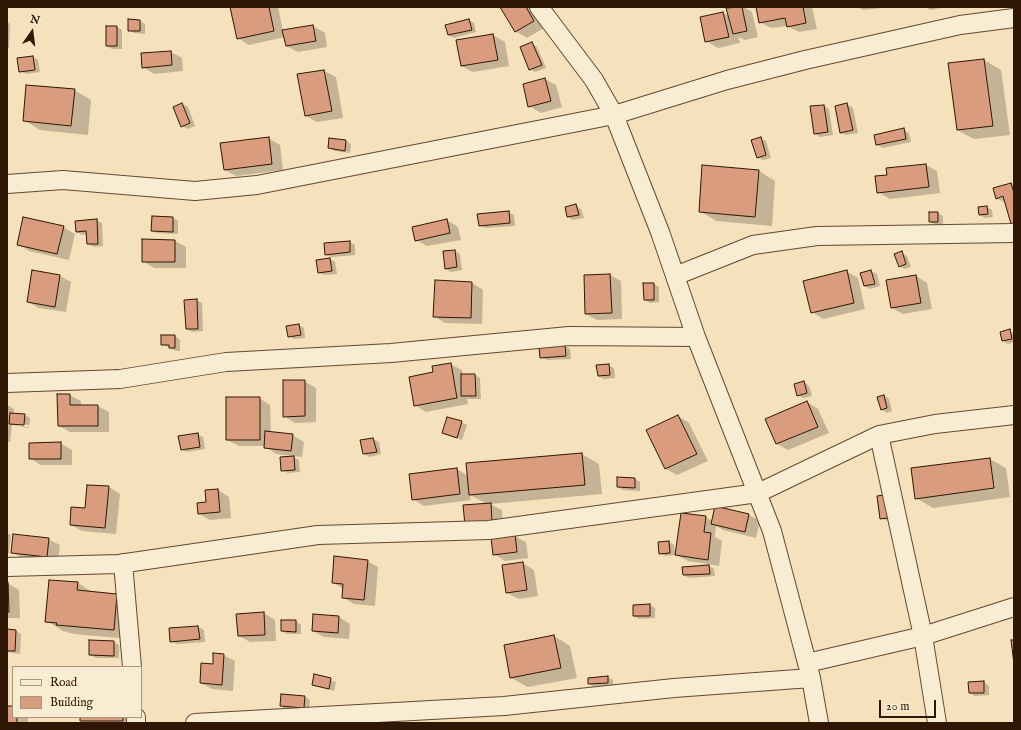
<!DOCTYPE html>
<style>
body{margin:0}
#map{position:relative;width:1021px;height:730px;overflow:hidden;background:#f5e1bb;font-family:"IM FELL English",serif}
canvas{display:block}
.frame{position:absolute;inset:0;border:8px solid #301604;pointer-events:none}
.legend{position:absolute;left:12px;top:666px;width:130px;height:52px;box-sizing:border-box;background:#f8ecd3;border:1px solid #a89680;margin:0;padding:5px 7px;list-style:none;font-size:12px;color:#301604}
.legend li{display:flex;align-items:center;gap:8px;height:20px}
.legend b{width:20px;border:1px solid #a89680}
.north{position:absolute;left:12px;top:12px;width:40px;height:40px;-webkit-text-stroke:3px #f8ecd3;paint-order:stroke;rotate:14deg;font-size:11px;font-weight:700;line-height:16px;text-align:center;color:#301604}
.north::after{content:'';display:block;margin:auto;width:14px;height:18px;background:#301604;clip-path:polygon(50% 0,100% 100%,50% 72%,0 100%)}
.scale{position:absolute;left:879px;top:700px;width:57px;height:18px;box-sizing:border-box;border:2px solid #301604;border-top:0;padding-left:5px;font-size:12px;line-height:14px;white-space:nowrap;color:#301604;-webkit-text-stroke:3px #f8ecd3;paint-order:stroke}
</style>
<div id="map">
<canvas width="1021" height="730"></canvas>
<div class="frame"></div>
<ul class="legend">
<li><b style="height:5px;background:#f8ecd3"></b>Road</li>
<li><b style="height:11px;background:#da9c7e"></b>Building</li>
</ul>
<div class="north">N</div>
<div class="scale">20 m</div>
</div>
<script>
const g = document.querySelector('canvas').getContext('2d');
g.lineJoin = 'round';
function fill(path, color) { g.fillStyle = color; g.fill(path, 'evenodd'); }
const poly = rows => new Path2D(rows.map(r => 'M' + r).join(''));
function strokePath(path, color, width, dash) { g.strokeStyle = color; g.lineWidth = width; g.lineCap = dash ? 'butt' : 'round'; g.setLineDash(dash || []); g.stroke(path); }
const shadow = poly([
 [231,7,278,7,283,31,313,26,325,33,327,47,298,52,286,46,285,37,249,45,238,38],
 [502,7,533,7,544,28,527,38,515,31],
 [733,7,744,7,752,12,758,37,745,40,738,37,740,43,718,48,706,41,701,17,723,13,729,16,728,8],
 [757,7,812,7,817,29,799,32,787,26,771,28,760,22],
 [857,7,892,7,863,10],
 [925,7,945,7,931,10],
 [469,20,474,23,476,32,454,38,448,35],
 [140,21,145,24,145,34,134,33,129,30],
 [7,22,10,24,9,48,7,48],
 [117,27,122,30,122,49,112,49,107,46],
 [493,35,505,42,509,66,473,72,461,66,457,41],
 [532,43,537,47,546,68,535,72,530,69],
 [171,52,182,58,183,71,154,74,143,67],
 [33,57,38,60,40,72,26,74,20,71],
 [984,60,1001,70,1010,135,974,139,957,130,949,64],
 [324,71,336,77,343,118,317,122,306,116,299,75],
 [545,79,556,85,562,107,541,113,529,106],
 [74,90,91,100,88,135,40,130,24,120],
 [182,104,188,107,195,126,187,129,182,126,174,107],
 [847,104,853,108,858,133,846,135,840,132],
 [824,106,829,109,833,135,820,137,815,134],
 [904,130,909,133,911,142,883,148,877,145,875,136],
 [268,138,280,145,283,170,236,176,225,170],
 [761,138,766,141,771,158,763,160,757,157],
 [330,139,346,141,351,144,350,153,335,151,329,148],
 [926,165,937,171,940,193,890,199,878,192,889,176],
 [759,171,775,181,772,226,716,221,700,211],
 [1011,184,1014,185,1014,224,1012,223,1006,203,996,198],
 [576,206,581,209,584,218,573,220,568,217],
 [987,207,992,210,993,217,985,218,980,215],
 [508,212,514,215,515,226,485,228,480,225],
 [938,213,943,216,943,225,936,225,930,222],
 [173,218,178,221,178,234,157,233,152,230],
 [96,220,102,223,103,246,94,247,88,244,88,234,82,235,77,232],
 [447,220,458,227,461,240,427,246,416,240],
 [63,227,75,234,69,260,29,251,18,244],
 [175,241,186,247,186,268,154,268,143,261],
 [349,242,355,245,355,255,331,257,326,254],
 [455,251,460,254,462,270,451,272,446,269],
 [902,253,907,256,911,267,905,269,899,266],
 [330,259,335,262,337,274,324,275,319,272],
 [846,271,858,278,865,309,823,319,812,312],
 [871,271,877,274,880,286,870,289,865,286],
 [610,275,621,281,622,319,597,320,586,314],
 [60,276,71,282,66,312,39,308,28,302],
 [916,276,927,283,932,309,903,314,892,308],
 [436,281,472,283,483,290,482,324,445,323,434,316],
 [654,284,659,287,659,302,650,303,645,300],
 [196,300,202,303,203,331,192,332,187,329],
 [299,325,304,328,305,338,294,339,289,336],
 [1010,331,1014,333,1014,342,1008,344,1003,341],
 [175,336,180,340,180,351,176,351,162,344],
 [565,346,570,349,571,359,547,360,541,357],
 [450,364,462,370,463,375,475,375,480,378,481,399,467,399,468,404,426,412,415,405,434,373],
 [608,365,614,368,615,378,604,379,598,376],
 [304,381,316,388,316,422,295,423,284,416],
 [804,382,809,386,812,396,803,398,798,395],
 [69,395,81,401,81,406,98,406,109,412,109,432,70,432,59,426],
 [884,396,889,399,892,411,887,413,882,409],
 [259,398,270,405,271,433,292,435,304,442,302,457,276,454,265,446,239,446,227,440],
 [807,402,818,409,829,433,788,450,777,444,767,419],
 [7,405,14,409,14,414,25,415,30,418,29,428,12,425,10,442,7,442],
 [14,423,29,425,29,427,14,425],
 [678,416,689,423,708,461,677,475,666,469],
 [461,422,467,425,462,440,443,433],
 [197,434,203,437,205,449,187,452,181,449],
 [373,439,379,442,381,454,370,457,364,454,361,441],
 [60,443,72,450,72,465,41,465,30,458],
 [582,454,599,464,602,494,490,504,502,510,503,528,477,531,487,504,470,495,471,500,424,506,413,499,457,469,468,476,467,464],
 [293,457,299,460,300,472,288,473,282,470],
 [990,459,1006,468,1010,497,933,508,916,498],
 [635,479,640,482,640,491,623,490,618,487],
 [109,487,120,494,116,534,82,531,71,525],
 [218,490,229,497,231,518,210,520,199,514],
 [879,496,899,520,887,521,881,518],
 [716,507,749,515,760,521,756,538,723,530,716,526,715,537,722,541,719,566,688,561,676,555,705,517,713,521],
 [7,533,11,535,9,553,7,553],
 [514,536,526,542,528,558,505,561,494,554],
 [48,539,60,545,58,562,24,559,12,552],
 [669,542,674,545,675,555,665,556,660,553],
 [367,561,378,567,375,606,354,604,343,597,344,589,333,583],
 [523,563,534,570,538,596,519,599,507,593],
 [709,566,714,569,715,576,689,578,684,575],
 [7,583,19,590,20,618,7,618],
 [78,583,94,593,117,595,130,639,74,634,63,631,47,621],
 [650,605,655,608,655,618,639,619,634,616],
 [264,613,275,620,276,641,250,642,239,636],
 [339,617,350,624,349,639,324,637,313,631],
 [296,621,301,625,301,634,287,634,282,631],
 [198,627,204,630,205,642,177,644,171,641,170,629],
 [7,630,16,631,21,634,20,654,7,652],
 [554,636,570,646,577,678,528,687,511,678,505,645],
 [114,642,119,645,119,658,96,658,90,655],
 [223,655,235,661,233,691,212,689,201,683,214,665],
 [315,675,336,682,334,691,313,685],
 [608,677,613,680,613,685,595,687,589,684],
 [984,682,989,686,989,695,975,696,970,693],
 [305,697,310,700,309,711,286,709,281,706],
 [7,707,13,707,13,717,28,717,28,723,7,723],
 [81,717,133,717,134,723,85,723,81,721]
]);
const building = poly([
 [230,7,269,7,274,31,237,39,230,7],
 [500,7,526,7,534,21,515,32,500,7],
 [742,7,747,31,733,34,726,8,742,7],
 [756,7,803,7,806,23,787,27,785,18,759,23,756,7],
 [723,12,729,37,705,42,700,17,723,12],
 [128,19,140,20,140,31,128,31,128,19],
 [469,19,472,30,448,35,445,25,469,19],
 [313,25,316,41,286,46,282,30,313,25],
 [106,26,117,26,117,46,106,46,106,26],
 [493,34,498,60,461,66,456,40,493,34],
 [532,42,542,65,529,70,520,47,532,42],
 [171,51,172,65,142,68,141,53,171,51],
 [33,56,35,70,19,72,17,58,33,56],
 [984,59,993,126,957,130,948,63,984,59],
 [324,70,332,111,305,116,297,74,324,70],
 [545,78,551,101,528,107,523,84,545,78],
 [26,85,75,89,71,126,23,121,26,85],
 [182,103,190,123,181,127,173,107,182,103],
 [847,103,853,130,840,133,835,106,847,103],
 [824,105,828,132,814,134,810,106,824,105],
 [904,128,906,139,876,145,874,135,904,128],
 [269,137,272,164,224,170,220,143,269,137],
 [761,137,766,155,757,158,751,140,761,137],
 [329,138,346,140,345,151,328,148,329,138],
 [926,164,929,187,877,193,875,176,887,175,886,168,926,164],
 [702,165,759,170,755,217,699,212,702,165],
 [1011,183,1014,193,1014,223,1011,224,1003,196,996,199,993,188,1011,183],
 [576,204,579,215,567,217,565,207,576,204],
 [987,206,988,214,979,215,978,207,987,206],
 [509,211,510,223,479,226,477,214,509,211],
 [929,212,938,212,938,222,929,222,929,212],
 [152,216,173,217,173,232,151,231,152,216],
 [23,217,64,226,57,254,17,245,23,217],
 [97,219,98,244,87,244,86,231,76,232,75,221,97,219],
 [447,219,450,233,415,241,412,227,447,219],
 [142,239,175,240,175,262,142,262,142,239],
 [350,241,350,252,325,255,324,243,350,241],
 [455,250,457,267,445,269,443,251,455,250],
 [902,251,906,264,899,267,894,254,902,251],
 [330,258,332,271,318,273,316,260,330,258],
 [32,270,60,275,55,307,27,302,32,270],
 [847,270,854,303,811,313,803,281,847,270],
 [871,270,875,284,864,286,860,273,871,270],
 [610,274,612,313,585,314,584,275,610,274],
 [916,275,921,303,891,308,886,280,916,275],
 [435,280,472,282,471,318,433,317,435,280],
 [643,283,654,283,654,300,644,300,643,283],
 [197,299,198,329,186,329,184,300,197,299],
 [299,324,301,335,288,337,286,326,299,324],
 [1010,329,1012,339,1002,341,1000,332,1010,329],
 [161,335,175,335,175,348,169,348,169,345,161,345,161,335],
 [565,345,566,356,540,358,539,347,565,345],
 [451,363,457,398,414,406,409,377,433,372,432,366,451,363],
 [609,364,610,375,598,376,596,365,609,364],
 [461,374,475,374,476,396,461,396,461,374],
 [283,380,305,380,305,416,283,417,283,380],
 [804,381,807,393,797,396,794,384,804,381],
 [57,394,70,394,70,405,98,405,98,426,58,426,57,394],
 [884,395,887,408,881,410,877,397,884,395],
 [226,397,260,397,260,440,226,440,226,397],
 [807,401,818,427,776,444,765,419,807,401],
 [10,413,25,414,24,425,9,424,10,413],
 [678,415,697,454,665,469,646,430,678,415],
 [447,417,462,421,457,438,442,433,447,417],
 [265,431,293,434,291,451,264,448,265,431],
 [198,433,200,447,181,450,178,436,198,433],
 [373,438,377,452,363,454,360,440,373,438],
 [61,442,61,459,29,459,29,443,61,442],
 [582,453,585,485,469,495,466,463,582,453],
 [294,456,295,470,281,471,280,457,294,456],
 [990,458,994,488,915,499,911,468,990,458],
 [457,468,460,494,412,500,409,474,457,468],
 [617,477,635,478,635,488,617,487,617,477],
 [87,485,109,486,105,528,70,525,71,507,85,508,87,485],
 [218,489,220,512,198,514,197,503,206,502,205,490,218,489],
 [890,494,894,517,880,519,877,496,890,494],
 [491,503,492,522,465,525,463,505,491,503],
 [715,506,749,514,745,532,711,524,715,506],
 [681,513,706,516,704,532,711,533,708,560,675,555,681,513],
 [13,534,49,538,47,557,11,553,13,534],
 [515,534,517,552,493,555,491,538,515,534],
 [669,541,670,553,659,554,658,542,669,541],
 [334,556,368,560,364,600,342,598,343,584,332,583,334,556],
 [523,562,527,590,506,593,502,565,523,562],
 [709,565,710,574,683,575,682,567,709,565],
 [49,580,78,582,77,590,117,594,114,630,56,625,57,623,45,622,49,580],
 [7,582,8,582,9,612,7,612,7,582],
 [650,604,650,616,633,616,633,605,650,604],
 [264,612,265,635,238,636,236,614,264,612],
 [313,614,339,616,338,633,312,631,313,614],
 [281,620,296,620,296,632,281,631,281,620],
 [198,626,200,639,170,642,169,628,198,626],
 [7,629,16,630,15,651,7,651,7,629],
 [554,635,561,668,510,678,504,645,554,635],
 [89,640,114,641,114,656,89,655,89,640],
 [1011,640,1014,640,1014,664,1011,640],
 [213,653,224,654,222,685,200,683,201,663,213,664,213,653],
 [314,674,331,678,329,689,312,685,314,674],
 [608,676,608,683,588,684,588,678,608,676],
 [984,681,984,693,969,693,968,682,984,681],
 [281,694,305,696,304,708,280,706,281,694],
 [7,706,13,706,13,717,17,717,17,723,7,723,7,706],
 [80,717,123,717,123,721,80,721,80,717],
 [388,719,388,723,368,723,368,720,388,719]
]);
const minor = poly([
 [539,7,594,80,614,115,660,232,696,337,772,531,811,678,819,723],
 [7,184,63,180,195,191,257,185,614,115,727,80,805,60,960,25,1014,18],
 [675,276,753,245,817,236,1014,233],
 [7,383,120,379,226,362,391,353,569,336,696,337],
 [879,435,923,636,937,723],
 [123,563,132,667],
 [7,567,119,564,318,535,489,530,758,493,879,435,935,424,1014,415],
 [807,663,923,636,1014,607],
 [136,717,136,723],
 [195,723,504,706,674,688,811,678]
]);
fill(shadow, '#0003');
fill(building, '#da9c7e');
strokePath(building, '#301604', 1);
strokePath(minor, '#614932', 20);
strokePath(minor, '#f8ecd3', 18);
</script>
